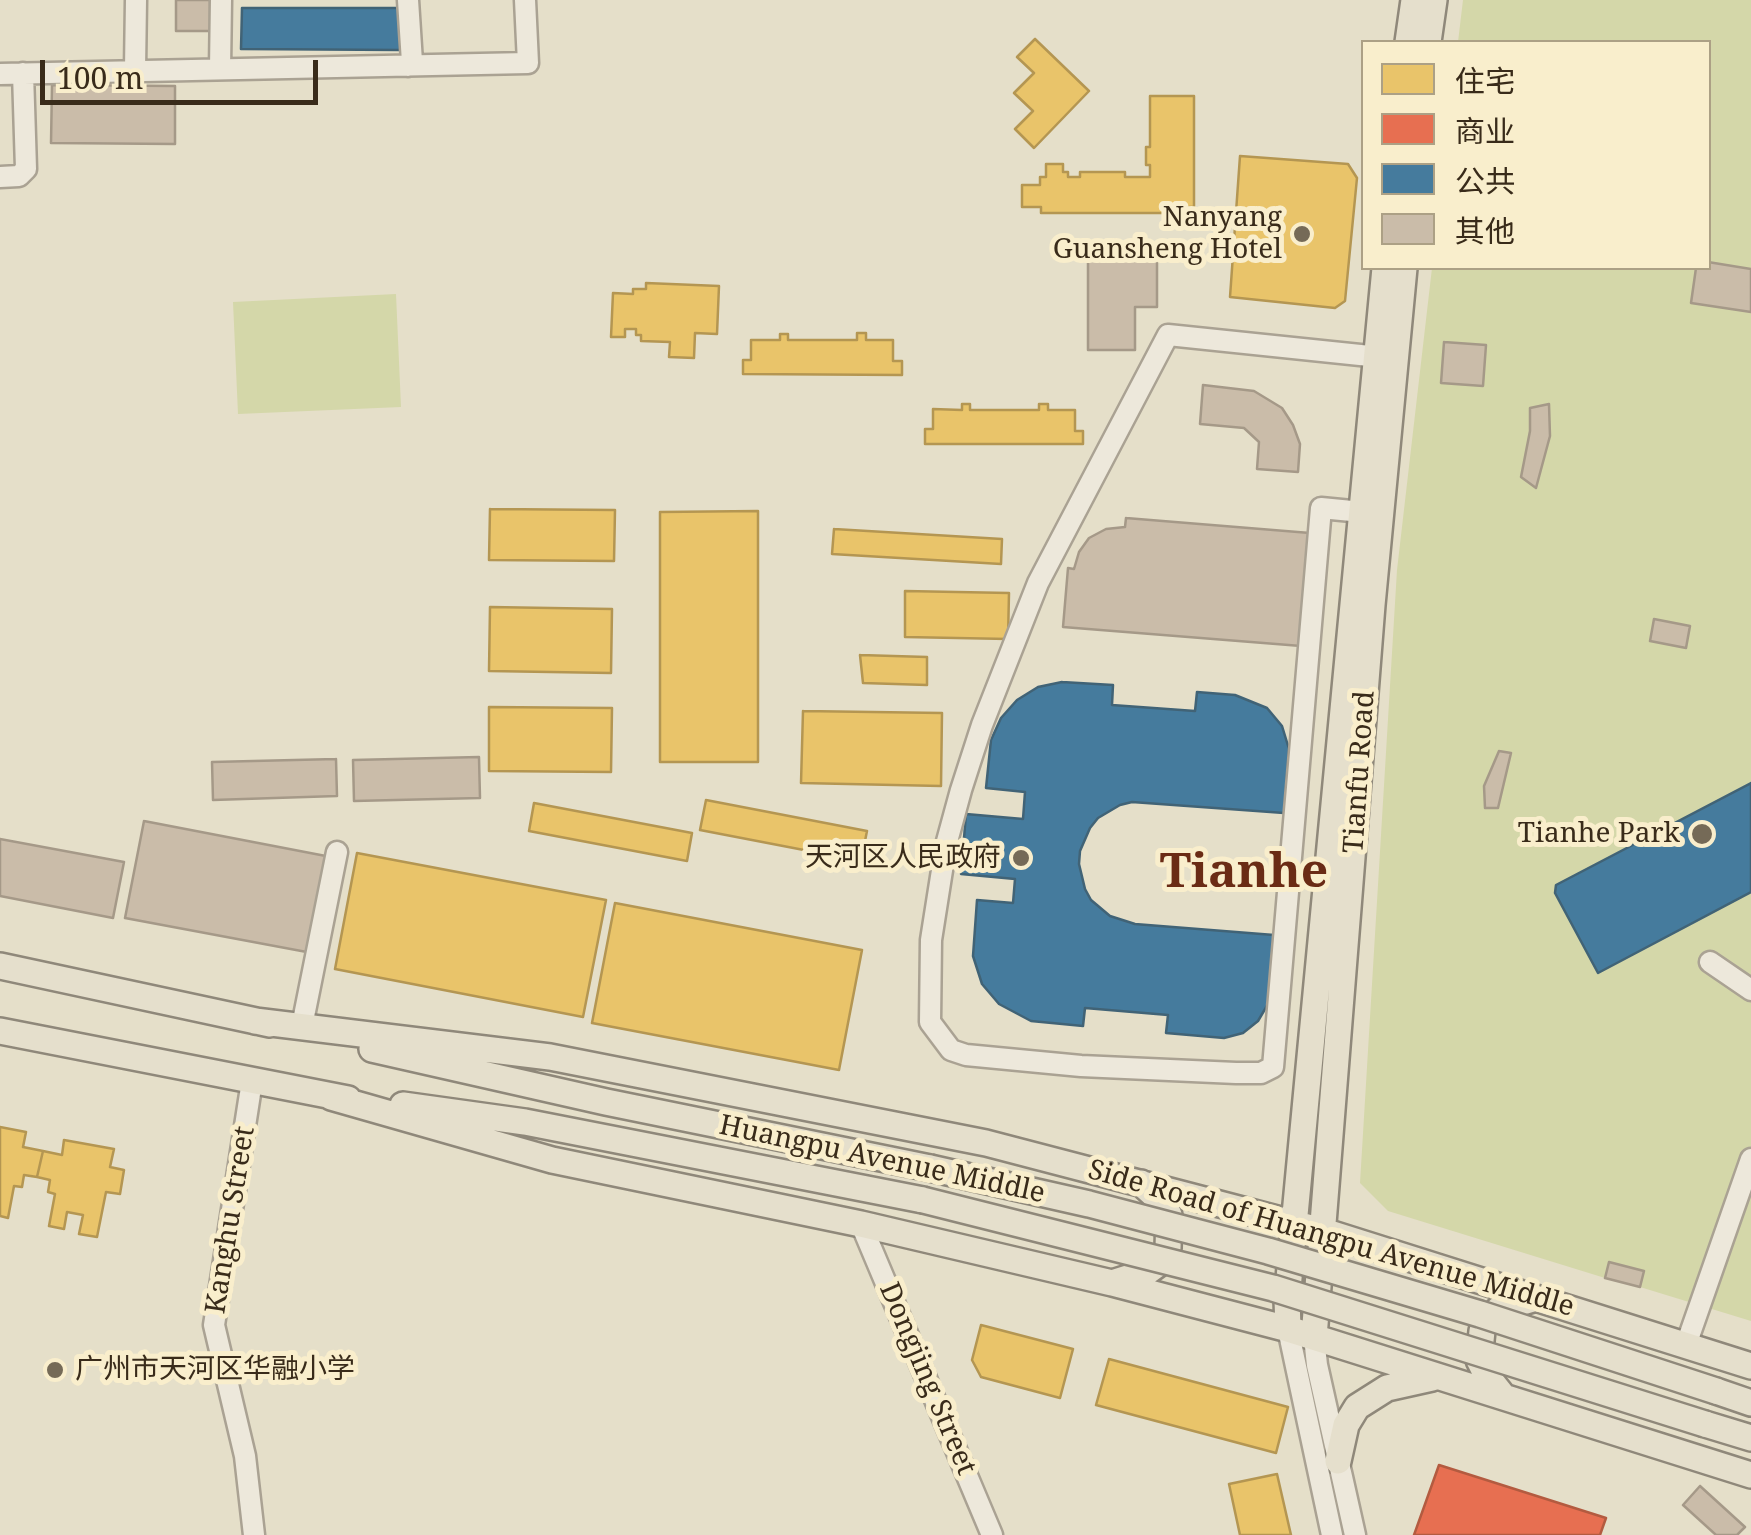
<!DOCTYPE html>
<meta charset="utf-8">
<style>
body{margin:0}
#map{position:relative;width:1751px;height:1535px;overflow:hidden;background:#e5dfc9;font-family:"Noto Serif","Noto Sans SC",serif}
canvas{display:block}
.legend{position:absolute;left:1361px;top:40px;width:350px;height:230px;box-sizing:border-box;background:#f9eecc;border:2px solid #aca085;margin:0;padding:12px 18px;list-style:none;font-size:30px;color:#392b1a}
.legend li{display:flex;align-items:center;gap:20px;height:50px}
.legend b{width:50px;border:2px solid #aca085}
.scale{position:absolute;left:40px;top:60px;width:278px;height:45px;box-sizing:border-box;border:5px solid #392b1a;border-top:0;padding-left:12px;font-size:30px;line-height:35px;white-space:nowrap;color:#392b1a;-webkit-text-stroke:8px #f9eecc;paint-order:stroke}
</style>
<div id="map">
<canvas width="1751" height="1535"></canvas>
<ul class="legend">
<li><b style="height:28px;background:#e9c46a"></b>住宅</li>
<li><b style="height:28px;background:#e76f51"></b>商业</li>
<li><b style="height:28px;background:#457b9d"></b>公共</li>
<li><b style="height:28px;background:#cabca9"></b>其他</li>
</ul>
<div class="scale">100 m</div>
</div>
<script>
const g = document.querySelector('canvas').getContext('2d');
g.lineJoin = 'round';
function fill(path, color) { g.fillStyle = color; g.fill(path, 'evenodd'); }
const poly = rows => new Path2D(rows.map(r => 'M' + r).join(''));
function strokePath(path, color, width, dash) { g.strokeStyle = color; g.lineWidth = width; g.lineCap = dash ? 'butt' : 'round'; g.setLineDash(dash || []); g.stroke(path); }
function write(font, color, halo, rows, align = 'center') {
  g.font = font + ' "Noto Serif","Noto Sans SC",serif'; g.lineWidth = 10; g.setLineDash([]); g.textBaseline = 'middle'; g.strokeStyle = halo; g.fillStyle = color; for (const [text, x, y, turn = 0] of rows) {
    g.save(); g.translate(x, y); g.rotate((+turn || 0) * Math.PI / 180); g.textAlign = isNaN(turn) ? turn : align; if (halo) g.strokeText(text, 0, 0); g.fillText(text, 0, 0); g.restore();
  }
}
const green = poly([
 [1463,0,1751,0,1751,1321,1640,1287,1644,1271,1610,1262,1605,1278,1388,1211,1360,1183,1397,570,1432,268,1708,268,1708,42,1458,42],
 [396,294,401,407,238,414,233,302]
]);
const homes = poly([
 [1035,39,1089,91,1034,148,1015,129,1033,111,1014,93,1034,73,1017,57,1035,39],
 [1150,96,1194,96,1194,207,1164,207,1164,213,1041,213,1041,207,1022,207,1022,185,1040,185,1040,177,1046,177,1046,164,1063,164,1063,172,1068,172,1068,177,1080,177,1080,172,1125,172,1125,177,1150,177,1150,165,1146,165,1146,147,1150,147,1150,96],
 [1240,156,1348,164,1357,178,1345,301,1335,308,1230,297,1240,156],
 [646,283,719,286,717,334,695,333,694,358,669,357,670,342,641,341,641,335,636,335,636,329,625,329,625,337,611,337,613,293,633,294,633,289,646,289,646,283],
 [857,333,866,333,866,340,893,340,893,361,902,361,902,375,743,374,743,360,751,360,751,340,780,340,780,334,788,334,788,340,857,340,857,333],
 [962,404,970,404,970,410,1039,410,1039,404,1048,404,1048,410,1075,410,1075,431,1083,431,1083,444,925,444,925,429,933,429,933,409,962,410,962,404],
 [490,509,615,510,614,561,489,560,490,509],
 [758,511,758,762,660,762,660,512,758,511],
 [834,529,1002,539,1001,564,832,554,834,529],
 [905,591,1009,593,1008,639,905,637,905,591],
 [490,607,612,609,611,673,489,671,490,607],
 [860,655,927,657,927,685,863,683,860,655],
 [489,707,612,708,611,772,489,771,489,707],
 [803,711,942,713,941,786,801,783,803,711],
 [706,800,867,831,861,861,700,830,706,800],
 [534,803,692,833,687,861,529,831,534,803],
 [357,853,606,900,583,1017,335,969,357,853],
 [615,903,862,950,839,1070,592,1023,615,903],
 [0,1127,26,1132,23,1147,43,1151,37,1177,24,1175,22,1187,14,1186,8,1218,0,1216,0,1127],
 [64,1140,114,1149,110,1167,124,1170,120,1194,106,1192,97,1237,79,1234,83,1215,67,1212,64,1229,49,1226,55,1194,48,1192,50,1180,37,1177,43,1151,62,1155,64,1140],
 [981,1325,1073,1349,1060,1398,981,1377,972,1360,981,1325],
 [1109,1359,1288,1407,1276,1453,1096,1405,1109,1359],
 [1277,1474,1291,1535,1240,1535,1229,1484,1277,1474]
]);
const shops = poly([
 [1439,1465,1606,1518,1600,1535,1414,1535,1439,1465]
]);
const public = poly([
 [242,8,400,8,400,50,241,49,242,8],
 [1062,682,1113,685,1112,705,1195,711,1197,692,1235,695,1267,708,1282,726,1289,749,1284,813,1132,802,1120,805,1098,818,1090,828,1080,851,1079,864,1085,889,1091,900,1110,916,1135,924,1274,935,1268,1004,1258,1021,1243,1033,1224,1038,1166,1033,1168,1015,1085,1008,1083,1026,1031,1021,999,1004,982,984,973,956,977,900,1013,903,1015,879,961,874,966,814,1023,819,1025,792,986,788,991,740,1001,718,1017,700,1038,687,1062,682],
 [1751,783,1751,892,1598,973,1555,893,1556,885,1751,783]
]);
const building = poly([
 [176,0,210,0,210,31,176,31,176,0],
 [52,85,175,86,175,144,51,143,52,85],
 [1088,260,1157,260,1157,307,1135,307,1135,350,1088,350,1088,260],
 [1708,262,1751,269,1751,312,1691,303,1696,268,1708,268,1708,262],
 [1444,342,1486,345,1483,386,1441,383,1444,342],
 [1203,385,1254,391,1282,408,1293,425,1300,444,1298,472,1257,469,1259,442,1244,428,1200,424,1203,385],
 [1549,404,1550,436,1536,488,1521,477,1530,431,1530,408,1549,404],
 [1126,518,1310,533,1301,646,1063,627,1068,568,1074,569,1079,552,1089,538,1106,529,1125,527,1126,518],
 [1654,619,1690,626,1686,648,1650,641,1654,619],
 [1499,751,1511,753,1498,808,1485,808,1484,786,1499,751],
 [479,757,480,798,354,801,353,760,479,757],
 [336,759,337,796,213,800,212,762,336,759],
 [144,821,331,857,312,953,125,918,144,821],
 [0,839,124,862,113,918,0,896,0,839],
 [1609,1262,1644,1271,1640,1287,1605,1278,1609,1262],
 [1700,1486,1745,1527,1737,1535,1716,1535,1683,1505,1700,1486]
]);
const minor = poly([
 [408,66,412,62,408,0],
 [220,68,221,0],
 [135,69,136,0],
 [0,74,528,63,525,0],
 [0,177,19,176,26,169,23,73],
 [1362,512,1321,508,1273,1067,1261,1073,1236,1073,1081,1066,966,1055,951,1050,930,1022,931,940,946,845,961,790,982,725,1038,583,1168,335,1389,358],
 [1710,962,1751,990],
 [302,1026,337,852],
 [252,1081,214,1325,245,1456,254,1535],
 [861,1224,992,1535],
 [1288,1329,1332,1535],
 [1314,1337,1317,1365,1355,1535],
 [1686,1345,1751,1159]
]);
const major = poly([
 [1408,42,1414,0],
 [1428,42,1434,0],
 [0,966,270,1024],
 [255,1021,550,1057,986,1143,1323,1231,1751,1366],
 [0,1031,348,1099],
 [372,1049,606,1102,930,1168],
 [331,1097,552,1160,861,1224,1112,1283,1288,1329,1751,1475],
 [403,1105,525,1122,923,1200],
 [1112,1283,1147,1272,1158,1264,1168,1248,1169,1215,1162,1202,1141,1183],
 [1288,1329,1287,1299,1385,268],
 [1314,1337,1372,605,1404,268],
 [1716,1391,1751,1403],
 [1503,1396,1487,1376,1479,1360,1482,1331,1486,1322,1499,1309,1536,1298],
 [1705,1424,1751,1438],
 [1338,1461,1346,1425,1357,1407,1387,1388,1432,1378]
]);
const majorBridge = poly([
 [930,1168,1089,1204,1268,1251,1480,1314,1716,1391],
 [923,1200,1273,1288,1705,1424]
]);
const markers = [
 [1302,234,10,"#756a57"],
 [1702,834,12,"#756a57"],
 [1021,858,10,"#756a57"],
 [55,1370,10,"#756a57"]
];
const poiNames = [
 ["Nanyang",1282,218],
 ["Guansheng Hotel",1282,250],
 ["Tianhe Park",1680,834],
 ["天河区人民政府",1001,858],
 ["广州市天河区华融小学",75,1370,"left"]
];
const streetNames = [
 ["Tianfu Road",1360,772,-86],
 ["Huangpu Avenue Middle",882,1160,12],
 ["Kanghu Street",231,1220,-81],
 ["Side Road of Huangpu Avenue Middle",1331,1239,16],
 ["Dongjing Street",927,1379,67]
];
const townNames = [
 ["Tianhe",1244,873]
];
fill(green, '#d4d7a9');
fill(homes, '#e9c46a');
strokePath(homes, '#b49652', 2.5);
fill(shops, '#e76f51');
strokePath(shops, '#b35b40', 2.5);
fill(public, '#457b9d');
strokePath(public, '#416376', 2.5);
fill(building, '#cabca9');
strokePath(building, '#a59988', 2.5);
strokePath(minor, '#aaa293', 25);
strokePath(major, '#8f887a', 30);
strokePath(minor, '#ede8db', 20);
strokePath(major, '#e5dfcc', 25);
strokePath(majorBridge, '#8f887a', 30, []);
strokePath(majorBridge, '#e5dfcc', 25);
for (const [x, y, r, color] of markers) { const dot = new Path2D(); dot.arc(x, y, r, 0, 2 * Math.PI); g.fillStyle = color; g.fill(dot); strokePath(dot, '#f9eecc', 4); }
write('28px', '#392b1a', '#f9eecc', poiNames, 'right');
write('28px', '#392b1a', '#f9eecc', streetNames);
write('bold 48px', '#6a2b15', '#f9eecc', townNames);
</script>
